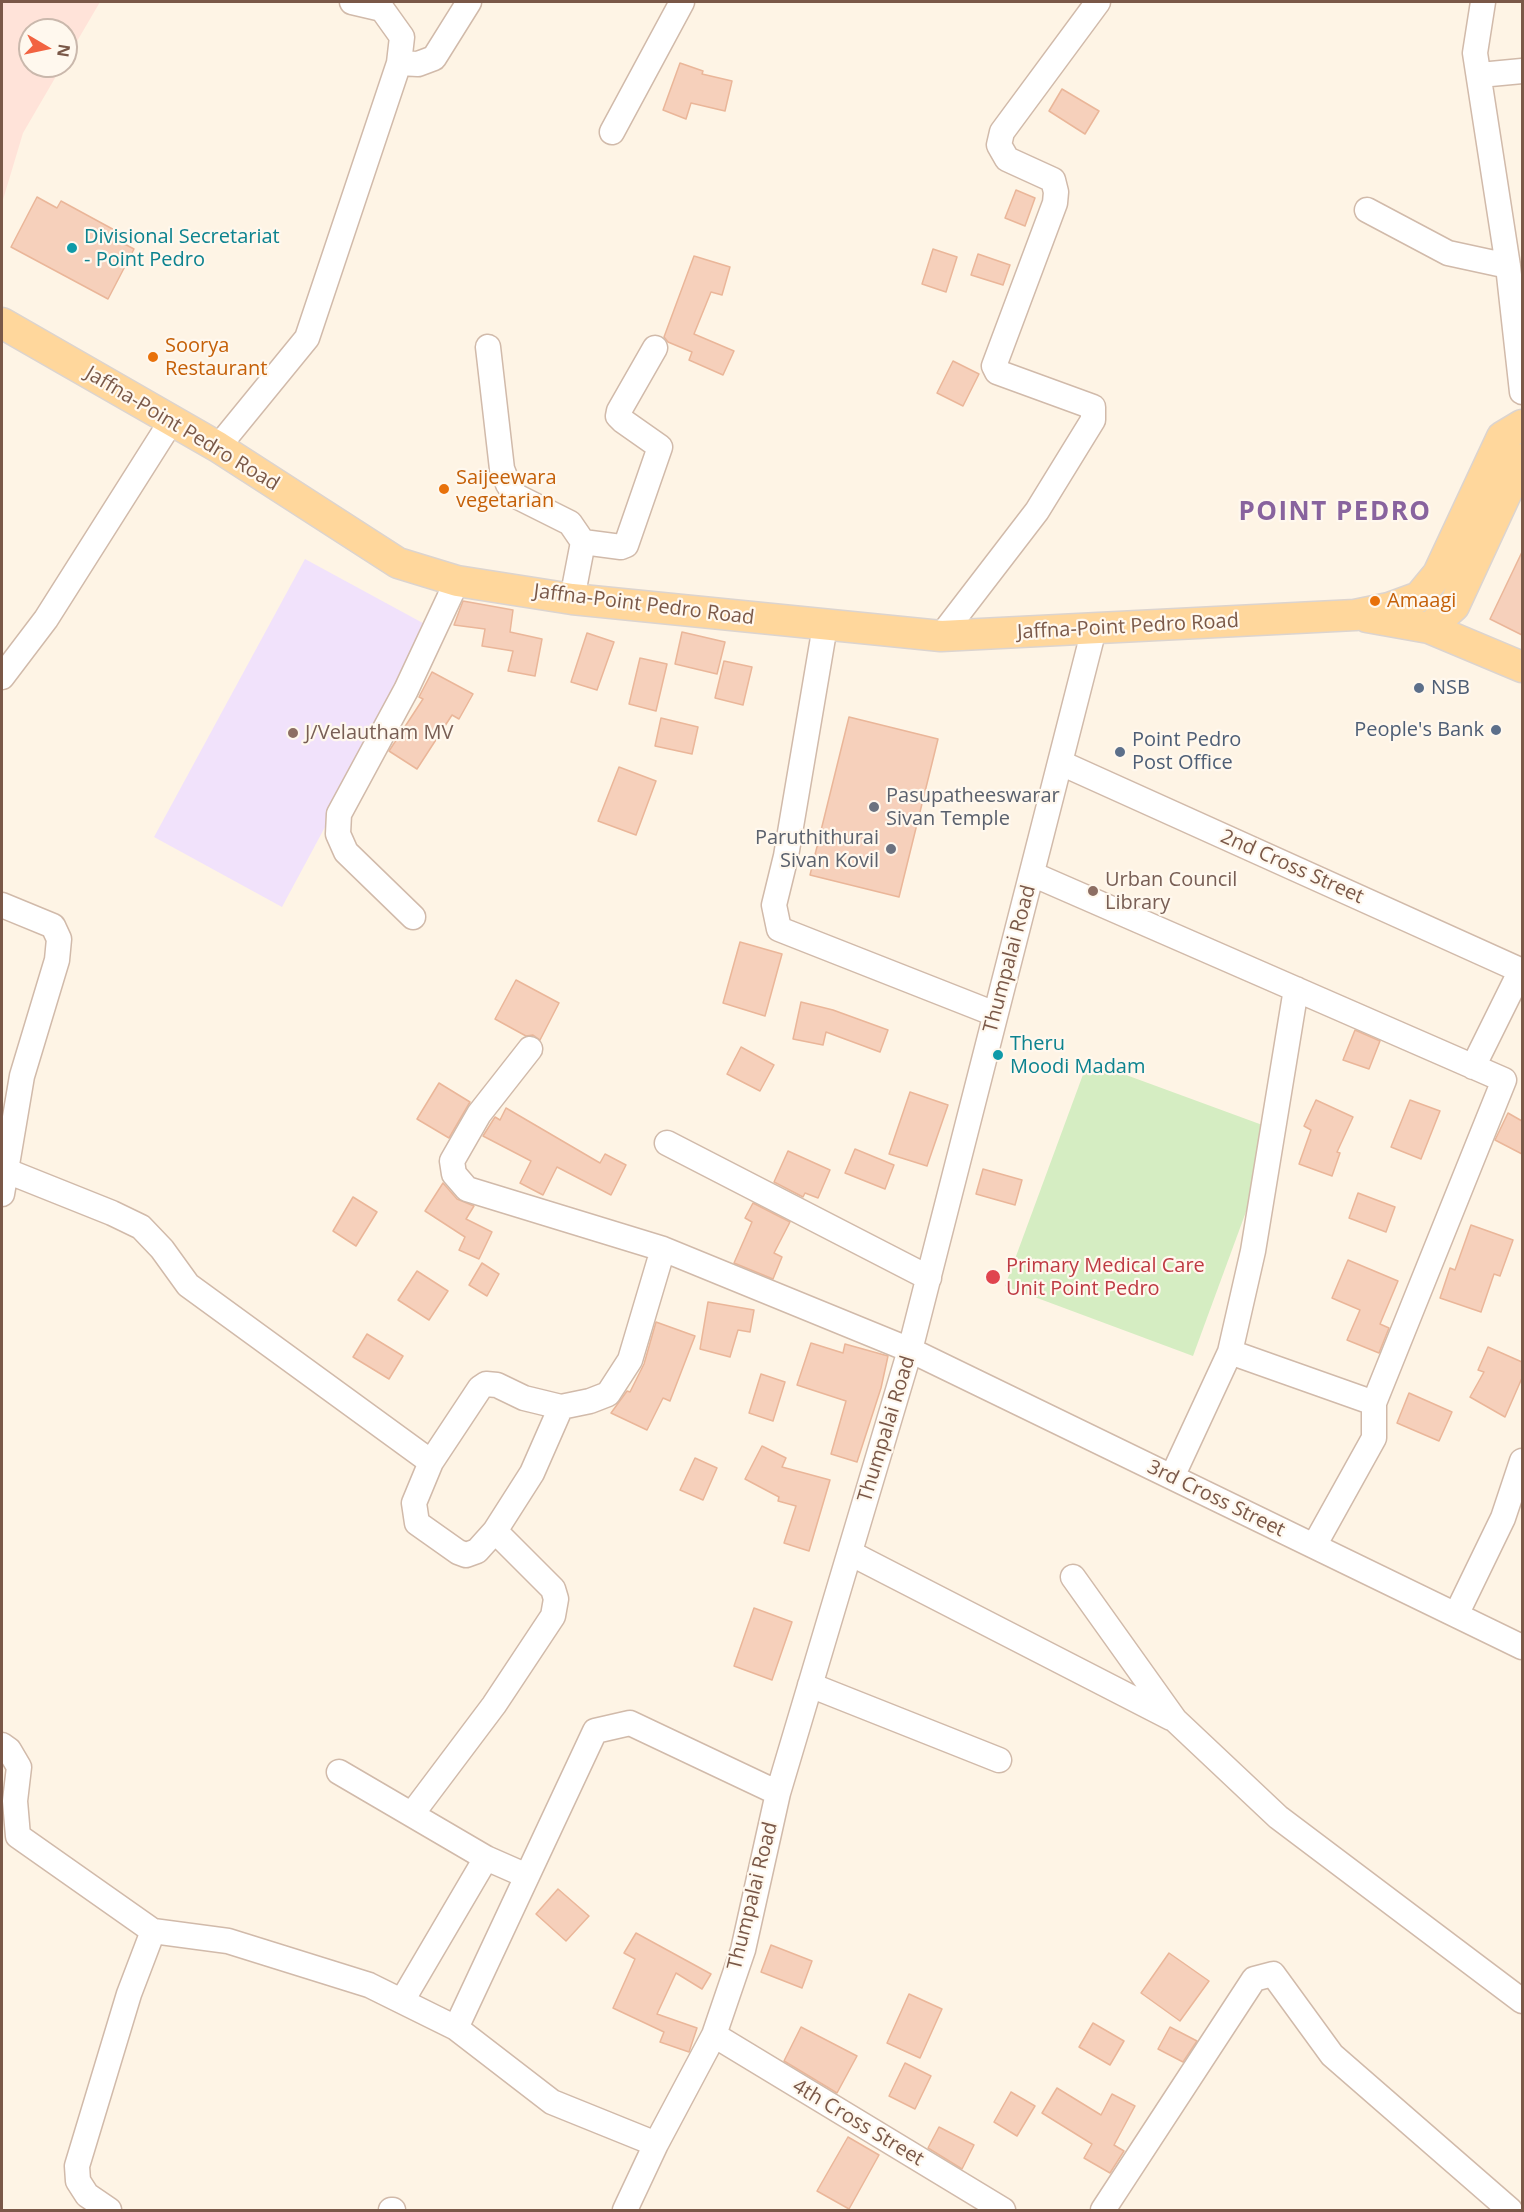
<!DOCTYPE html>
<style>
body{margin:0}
#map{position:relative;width:1524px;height:2212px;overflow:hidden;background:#fef4e5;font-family:"Open Sans",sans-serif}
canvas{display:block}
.frame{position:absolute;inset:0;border:3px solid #7a5848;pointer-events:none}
.north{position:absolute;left:18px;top:18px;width:60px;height:60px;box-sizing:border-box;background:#fff8ee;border:2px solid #cab8ac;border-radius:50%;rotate:99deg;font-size:16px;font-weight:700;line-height:24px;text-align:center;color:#7a5848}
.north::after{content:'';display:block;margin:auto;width:21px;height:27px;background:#f26341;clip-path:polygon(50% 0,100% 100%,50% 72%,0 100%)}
</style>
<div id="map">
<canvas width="1524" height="2212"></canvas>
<div class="frame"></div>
<div class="north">N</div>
</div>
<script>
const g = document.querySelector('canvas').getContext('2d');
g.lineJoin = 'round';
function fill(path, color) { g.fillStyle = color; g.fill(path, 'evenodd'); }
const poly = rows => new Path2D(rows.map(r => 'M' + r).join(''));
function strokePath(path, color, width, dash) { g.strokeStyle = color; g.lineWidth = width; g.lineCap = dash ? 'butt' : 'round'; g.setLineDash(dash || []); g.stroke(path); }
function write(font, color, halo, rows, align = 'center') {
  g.font = font + ' "Open Sans",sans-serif'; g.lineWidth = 4.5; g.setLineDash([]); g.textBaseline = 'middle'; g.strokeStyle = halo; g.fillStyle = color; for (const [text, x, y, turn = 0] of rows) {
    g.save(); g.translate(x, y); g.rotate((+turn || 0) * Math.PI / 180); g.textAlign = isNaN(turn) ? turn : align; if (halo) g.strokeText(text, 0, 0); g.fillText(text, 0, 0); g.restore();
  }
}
const commercial = poly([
 [2,2,100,2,66,60,66,30,30,30,30,66,62,66,23,133,2,203]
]);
const education = poly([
 [305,559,432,628,282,907,154,837]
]);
const green = poly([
 [1088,1061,1276,1130,1193,1356,1005,1286]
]);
const building = poly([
 [680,63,703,71,702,74,732,81,725,111,691,103,686,119,663,110,680,63],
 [1062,89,1099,111,1085,134,1049,111,1062,89],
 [1016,190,1035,198,1025,226,1005,218,1016,190],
 [37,197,57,208,61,201,118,232,115,239,134,249,108,299,11,247,37,197],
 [933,249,957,257,946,292,922,284,933,249],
 [978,254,1010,265,1003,285,971,275,978,254],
 [694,256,730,267,722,295,711,292,694,334,734,351,723,375,689,360,692,352,668,342,664,337,694,256],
 [953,361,979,374,963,406,937,393,953,361],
 [1522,552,1522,635,1490,619,1522,552],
 [463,601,513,610,510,632,542,639,535,676,508,671,513,651,482,646,485,629,454,625,463,601],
 [682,632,725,642,717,674,675,664,682,632],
 [587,633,614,642,597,690,571,682,587,633],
 [640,658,667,664,656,711,629,704,640,658],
 [724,661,752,667,743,705,715,698,724,661],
 [432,672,473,694,459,719,452,715,417,769,389,751,423,699,419,697,432,672],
 [849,717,938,739,899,897,810,875,849,717],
 [661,718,698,727,692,754,655,746,661,718],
 [619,767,656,781,636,835,598,821,619,767],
 [740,942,782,954,765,1016,723,1003,740,942],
 [516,980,559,1003,540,1040,533,1035,526,1036,495,1019,516,980],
 [801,1002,833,1010,888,1030,880,1052,826,1032,823,1045,793,1039,801,1002],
 [1355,1030,1380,1041,1369,1069,1343,1060,1355,1030],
 [741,1047,774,1065,760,1091,727,1074,741,1047],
 [439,1083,470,1102,449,1138,417,1119,439,1083],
 [910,1092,948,1105,927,1166,889,1154,910,1092],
 [1316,1100,1353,1117,1337,1152,1340,1153,1332,1176,1299,1164,1311,1130,1304,1126,1316,1100],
 [1410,1100,1440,1111,1421,1159,1391,1147,1410,1100],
 [506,1108,600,1163,605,1154,626,1165,611,1195,557,1167,543,1195,520,1183,531,1161,483,1136,495,1117,500,1120,506,1108],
 [1508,1113,1522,1121,1522,1154,1495,1140,1508,1113],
 [855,1149,894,1165,885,1189,845,1173,855,1149],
 [788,1151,830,1170,818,1198,805,1193,803,1197,774,1182,788,1151],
 [983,1169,1022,1180,1015,1205,976,1194,983,1169],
 [443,1183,457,1199,474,1206,466,1219,492,1232,479,1259,459,1250,465,1237,425,1211,443,1183],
 [1358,1193,1395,1207,1386,1232,1349,1218,1358,1193],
 [353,1197,377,1212,356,1246,333,1231,353,1197],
 [753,1203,790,1222,774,1253,782,1257,773,1279,734,1263,752,1222,745,1218,753,1203],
 [1471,1225,1513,1240,1500,1276,1494,1274,1481,1312,1440,1298,1450,1268,1455,1270,1471,1225],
 [1348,1260,1398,1281,1380,1324,1389,1328,1379,1353,1347,1340,1360,1310,1332,1298,1348,1260],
 [482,1263,499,1274,487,1296,469,1285,482,1263],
 [417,1271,448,1291,429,1320,398,1300,417,1271],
 [708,1302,754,1310,750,1332,738,1330,730,1357,700,1349,708,1302],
 [656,1322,695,1336,670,1401,663,1398,647,1430,611,1413,627,1391,630,1392,644,1364,656,1322],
 [367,1334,403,1356,389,1379,353,1357,367,1334],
 [811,1343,843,1353,845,1344,888,1356,881,1388,857,1462,831,1454,846,1401,797,1385,811,1343],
 [1488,1347,1522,1362,1522,1378,1505,1417,1470,1397,1484,1372,1478,1370,1488,1347],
 [761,1374,785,1382,773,1421,749,1413,761,1374],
 [1409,1393,1452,1412,1439,1441,1397,1423,1409,1393],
 [762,1446,786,1458,782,1467,830,1480,809,1551,784,1543,796,1506,778,1501,779,1497,745,1479,762,1446],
 [695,1458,717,1468,703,1500,680,1490,695,1458],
 [754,1608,792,1622,772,1680,734,1666,754,1608],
 [558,1889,589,1916,566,1941,536,1914,558,1889],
 [636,1933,711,1974,702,1989,676,1973,657,2014,697,2028,689,2052,660,2042,664,2032,613,2008,635,1959,624,1953,636,1933],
 [771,1945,812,1961,802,1988,761,1972,771,1945],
 [1169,1953,1209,1981,1180,2021,1141,1993,1169,1953],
 [909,1994,942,2009,920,2058,887,2043,909,1994],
 [1093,2023,1124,2041,1110,2065,1079,2047,1093,2023],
 [801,2027,857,2056,837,2093,784,2061,801,2027],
 [1170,2027,1197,2041,1183,2062,1158,2049,1170,2027],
 [905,2063,931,2076,915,2109,889,2096,905,2063],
 [1057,2088,1101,2115,1112,2094,1135,2106,1114,2145,1124,2151,1110,2173,1084,2158,1092,2144,1042,2113,1057,2088],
 [1011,2092,1035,2106,1017,2136,994,2122,1011,2092],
 [939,2127,974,2145,962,2169,928,2148,939,2127],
 [848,2137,879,2155,849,2209,817,2191,848,2137]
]);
const minor = poly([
 [1483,2,1475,53,1508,266,1522,392],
 [399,63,418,64,434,58,469,2],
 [1480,75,1522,71],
 [612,132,682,2],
 [1367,210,1448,253,1508,266],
 [488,347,502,469,508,484,516,496,570,523,583,542,572,599],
 [218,447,307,338,399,63,402,37,382,9,352,2],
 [583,542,621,547,626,545,660,447,623,421,618,416,619,411,655,348],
 [825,626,786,856,774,905,779,929,995,1014],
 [941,636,1037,511,1093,420,1093,407,997,372,994,366,1055,203,1056,192,1053,180,1007,159,999,145,1002,132,1098,2],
 [2,677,46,619,172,420],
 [1061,763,1522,971],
 [1032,874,1504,1080,1374,1403,1374,1438,1314,1546],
 [2,905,53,926,59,939,57,960,22,1076,2,1194],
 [413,917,346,852,338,834,339,814,406,690,457,581],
 [530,1049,479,1114,452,1161,454,1174,467,1189,663,1249,910,1350,1522,1647],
 [1473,1067,1521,970],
 [667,1143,929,1278],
 [7,1171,112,1213,141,1227,162,1249,188,1285,431,1462],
 [1230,1352,1374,1403],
 [561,1407,532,1473,495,1531,477,1551,466,1555,458,1552,417,1523,414,1503,431,1462,480,1388,486,1384,497,1385,524,1398,561,1407,590,1401,608,1394,630,1360,663,1249],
 [1172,1477,1230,1352,1253,1251,1296,989],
 [850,1553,1171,1718],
 [1073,1577,1175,1720,1278,1817,1522,2001],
 [1456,1615,1503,1518,1522,1461],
 [810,1685,999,1760],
 [2,1745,9,1750,19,1767,15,1801,18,1836,153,1931,228,1941,369,1985,456,2028,552,2102,656,2144],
 [339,1772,486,1858,527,1876],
 [412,1814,494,1705,553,1616,556,1599,553,1589,495,1531],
 [402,2001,486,1858],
 [456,2028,595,1731,630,1723,778,1793],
 [714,2035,1003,2210],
 [109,2210,87,2195,78,2181,77,2166,129,1994,153,1931],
 [391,2210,393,2210],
 [625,2210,656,2144,714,2035,743,1950,778,1793,910,1350,1094,629],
 [1103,2210,1254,1979,1273,1974,1332,2055,1510,2210]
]);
const major = poly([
 [2,323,218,447,398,563,457,581,572,599,941,636,1355,615,1389,608,1419,597,1438,574,1502,437,1522,425],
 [1367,617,1429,628,1454,606,1522,459],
 [1429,628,1522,667]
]);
const markers = [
 [72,248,6,"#0f9aa8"],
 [153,357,6,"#e8710a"],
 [444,489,6,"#e8710a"],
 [1375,601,6,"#e8710a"],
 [1419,688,6,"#5c6f8a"],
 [1496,730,6,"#5c6f8a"],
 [293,733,6,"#8d6e63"],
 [1120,752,6,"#5c6f8a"],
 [874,807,6,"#6b7280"],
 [891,849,6,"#6b7280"],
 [1093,891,6,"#8d6e63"],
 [998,1055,6,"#0f9aa8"],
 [993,1277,8,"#e0444e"]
];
const cultureNames = [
 ["Divisional Secretariat",84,237],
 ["- Point Pedro",84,260],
 ["Theru",1010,1044],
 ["Moodi Madam",1010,1067]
];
const foodNames = [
 ["Soorya",165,346],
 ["Restaurant",165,369],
 ["Saijeewara",456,478],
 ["vegetarian",456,501],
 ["Amaagi",1387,601]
];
const streetNames = [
 ["Jaffna-Point Pedro Road",182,429,31],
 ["Jaffna-Point Pedro Road",644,605,7],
 ["Jaffna-Point Pedro Road",1128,627,-3],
 ["2nd Cross Street",1292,867,24],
 ["Thumpalai Road",1010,959,-75],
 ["Thumpalai Road",887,1429,-73],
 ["3rd Cross Street",1216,1499,26],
 ["Thumpalai Road",753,1896,-76],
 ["4th Cross Street",858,2123,31]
];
const serviceNames = [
 ["NSB",1431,688],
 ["People's Bank",1484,730,"right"],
 ["Point Pedro",1132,740],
 ["Post Office",1132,763]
];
const educationNames = [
 ["J/Velautham MV",305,733],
 ["Urban Council",1105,880],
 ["Library",1105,903]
];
const worshipNames = [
 ["Pasupatheeswarar",886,796],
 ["Sivan Temple",886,819],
 ["Paruthithurai",879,838,"right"],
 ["Sivan Kovil",879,861,"right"]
];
const healthNames = [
 ["Primary Medical Care",1006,1266],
 ["Unit Point Pedro",1006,1289]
];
const districtNames = [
 ["POINT PEDRO",1335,513]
];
fill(commercial, '#ffe3d9');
fill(education, '#f1e2fb');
fill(green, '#d5edc2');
fill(building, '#f6d0bb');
strokePath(building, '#eab699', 1.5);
strokePath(minor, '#d1baaa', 27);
strokePath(major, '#dcd4cf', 33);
strokePath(minor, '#fff', 24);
strokePath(major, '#ffd79c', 30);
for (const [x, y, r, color] of markers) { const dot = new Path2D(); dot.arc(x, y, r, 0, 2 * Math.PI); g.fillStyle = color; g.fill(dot); strokePath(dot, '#fff8ee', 2); }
write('20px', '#0d838f', '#fff8ee', cultureNames, 'left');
write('20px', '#c56008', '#fff8ee', foodNames, 'left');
write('20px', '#7a5848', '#fff8ee', streetNames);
write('20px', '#4e5e75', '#fff8ee', serviceNames, 'left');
write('20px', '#785e54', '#fff8ee', educationNames, 'left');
write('20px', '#5b616d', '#fff8ee', worshipNames, 'left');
write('20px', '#be3a42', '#fff8ee', healthNames, 'left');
g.letterSpacing = '1.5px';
write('bold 26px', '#88639e', '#fff8ee', districtNames);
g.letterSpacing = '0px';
</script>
